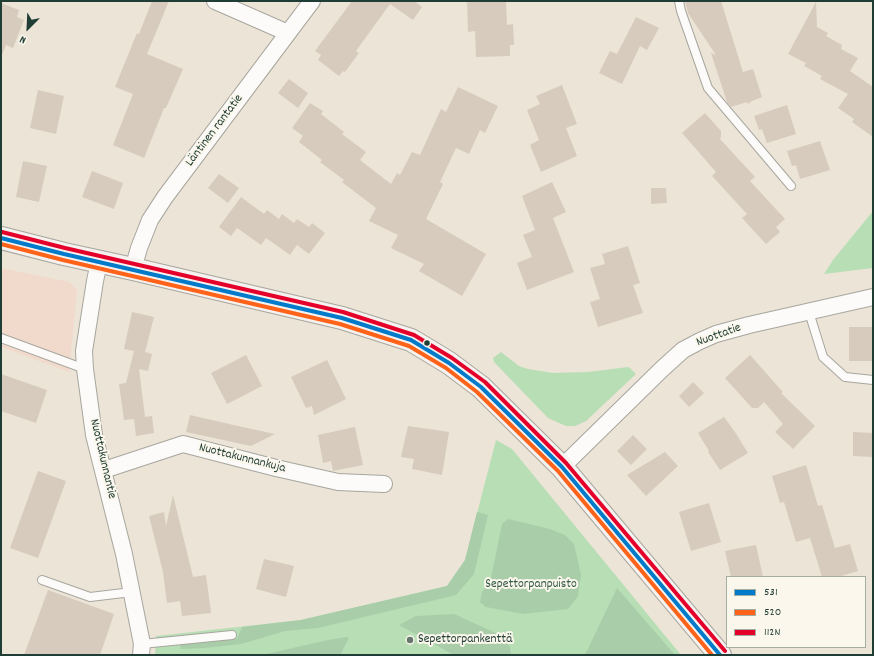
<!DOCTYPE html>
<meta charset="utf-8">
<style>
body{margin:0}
#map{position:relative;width:874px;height:656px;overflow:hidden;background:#ece4d7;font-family:Dekko,sans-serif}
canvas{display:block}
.frame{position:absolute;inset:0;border:2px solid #1f3d34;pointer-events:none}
.legend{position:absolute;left:726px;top:576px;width:140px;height:72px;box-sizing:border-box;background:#fbf7ec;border:1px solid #a3ada2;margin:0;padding:5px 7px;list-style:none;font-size:12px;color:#1f3d34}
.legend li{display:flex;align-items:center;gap:8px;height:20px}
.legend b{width:20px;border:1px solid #a3ada2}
.north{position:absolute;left:8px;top:8px;width:40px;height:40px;-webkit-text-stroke:3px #fbf7ec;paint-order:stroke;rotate:204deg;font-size:11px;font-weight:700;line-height:16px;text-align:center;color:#1f3d34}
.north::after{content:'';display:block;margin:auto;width:14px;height:18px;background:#1f3d34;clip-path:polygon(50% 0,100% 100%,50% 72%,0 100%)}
</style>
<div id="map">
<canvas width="874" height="656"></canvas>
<div class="frame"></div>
<ul class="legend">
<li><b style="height:5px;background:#007ac9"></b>531</li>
<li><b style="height:5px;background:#ff6319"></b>520</li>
<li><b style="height:5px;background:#e4002b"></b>112N</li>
</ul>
<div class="north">N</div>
</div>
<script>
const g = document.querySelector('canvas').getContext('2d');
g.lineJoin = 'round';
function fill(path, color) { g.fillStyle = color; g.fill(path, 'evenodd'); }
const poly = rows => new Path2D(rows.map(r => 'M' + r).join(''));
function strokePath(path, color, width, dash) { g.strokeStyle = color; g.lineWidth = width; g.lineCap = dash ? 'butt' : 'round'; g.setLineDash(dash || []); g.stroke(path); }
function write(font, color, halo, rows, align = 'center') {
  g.font = font + ' Dekko,sans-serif'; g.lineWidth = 4; g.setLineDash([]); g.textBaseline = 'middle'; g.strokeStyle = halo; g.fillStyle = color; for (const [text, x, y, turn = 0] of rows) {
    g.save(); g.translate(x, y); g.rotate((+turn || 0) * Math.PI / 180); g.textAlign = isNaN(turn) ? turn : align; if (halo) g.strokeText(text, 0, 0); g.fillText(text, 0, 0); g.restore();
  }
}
const built = poly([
 [1,268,69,282,77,290,69,372,1,347]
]);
const green = poly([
 [873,211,873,268,824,274,833,260],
 [501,352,519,366,528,369,553,373,588,372,628,367,630,368,636,374,586,421,575,426,566,426,548,418,494,362,493,358],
 [496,440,512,449,681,655,155,655,156,636,301,620,447,586,465,560]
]);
const forest = poly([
 [477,512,488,515,474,574,456,595,318,628,285,631,241,644,204,648,181,649,180,645,237,639,242,627,301,620,447,586,465,560],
 [508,519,550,529,565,535,574,544,581,575,578,596,568,609,523,614,486,607,480,602,482,592,490,583,502,524],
 [617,588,675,655,585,655],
 [454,614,500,635,510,647,511,655,454,655,399,625,416,616],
 [346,637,349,638,340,655,262,655,328,640]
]);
const building = poly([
 [152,1,169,1,147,54,183,69,166,108,164,108,144,158,113,145,133,94,115,87,137,33,139,34],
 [352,1,414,1,422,7,413,20,390,4,356,51,359,53,345,72,343,71,339,76,318,60,321,55,315,51],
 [467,1,506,1,507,25,513,24,514,45,510,45,510,56,476,57,475,31,468,32],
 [685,1,721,1,743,72,753,69,762,97,752,101,748,104,747,102,731,107,727,102,711,53,716,55,688,13],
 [816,2,817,27,828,33,826,36,842,45,841,49,858,58,850,71,873,87,873,137,852,122,854,119,838,108,848,94,820,79,822,76,804,66,806,63,788,54],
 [1,3,19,10,17,17,24,20,13,48,6,45,2,55,1,54],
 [636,17,659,28,647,50,640,46,622,84,599,73,610,51,617,54],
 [289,79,308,93,298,108,278,93],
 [562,85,577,124,566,128,577,156,541,172,530,145,539,140,527,110,540,104,536,96],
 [458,87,498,106,485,133,480,130,469,154,456,148,440,182,443,184,426,219,486,254,462,296,419,271,424,264,391,248,398,235,369,221,376,208,342,182,344,180,320,162,322,160,299,142,303,136,292,128,310,103,323,111,321,114,344,132,342,134,366,152,360,160,391,184,397,173,400,175,412,152,420,155,441,109,446,112],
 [38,90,64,96,56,134,30,128],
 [787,105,796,134,767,143,762,129,759,130,754,116],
 [705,113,721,131,721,137,720,139,755,177,750,181,785,219,776,227,780,232,766,244,742,218,747,214,712,176,716,172,682,133],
 [820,141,830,170,800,179,796,165,792,166,787,151],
 [23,161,47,166,39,202,16,197],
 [92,171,123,183,114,209,82,197],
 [219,174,239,188,228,203,208,188],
 [552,182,566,212,553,218,574,272,527,290,517,263,532,257,523,235,535,230,522,196],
 [651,188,666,188,667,203,651,204],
 [241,197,264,214,267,210,279,219,282,214,294,223,297,219,309,227,312,223,325,233,309,254,297,245,290,255,266,238,261,245,237,228,231,236,219,227],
 [628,246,640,283,633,285,643,313,598,327,590,302,600,299,590,268,605,264,602,254],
 [132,312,154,317,145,352,152,354,148,371,139,369,145,417,152,416,154,433,136,436,134,419,124,420,119,384,126,383,134,351,124,349],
 [849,327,873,327,873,361,849,361],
 [246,355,262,386,227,404,211,373],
 [750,355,783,392,781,393,815,426,793,449,775,432,783,424,764,402,758,408,752,408,725,378],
 [327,360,346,399,314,415,312,406,306,408,291,377],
 [1,374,47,390,36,423,1,411],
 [693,382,704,393,689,407,679,396],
 [190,415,238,426,275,434,251,446,186,432],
 [724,417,735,432,748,453,720,470,708,452,709,451,698,433],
 [408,426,449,432,442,475,412,469,414,459,401,457],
 [355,427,363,465,333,471,331,461,323,463,318,435],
 [853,432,873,433,873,457,853,456],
 [633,435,647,449,631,465,617,451],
 [665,452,678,466,646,496,627,475],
 [806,465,818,506,822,505,835,548,850,544,858,571,838,577,822,577,810,538,796,542,784,502,780,503,772,476],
 [38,471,66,481,38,558,10,548],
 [173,495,193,577,206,575,211,613,182,616,180,601,167,603,163,572,149,516,164,512,166,526],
 [709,503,721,542,691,551,679,512],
 [756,545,763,577,731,577,725,551],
 [264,559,294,566,286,597,256,589],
 [48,590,114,614,100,655,24,655]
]);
const service = poly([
 [679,1,681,11,708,88,791,186],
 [809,312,823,357,845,377,873,380],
 [1,338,85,369],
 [42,580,90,597,132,592],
 [142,644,232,635]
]);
const minor = poly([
 [215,1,288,33],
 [99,262,95,281,84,351,85,369,94,435,124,554,142,644,141,655],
 [133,269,139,248,150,220,165,197,312,1],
 [562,467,662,369,683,350,700,341,716,334,749,325,873,297],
 [104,470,183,444,276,468,338,482,384,484]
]);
const secondary = poly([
 [1,238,64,254,133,269,342,318,411,340,426,349,449,363,481,387,562,467,720,655]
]);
const bus1 = poly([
 [1,238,64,254,342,318,411,340,449,363,481,387,562,467,720,655]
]);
const bus2 = poly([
 [1,244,63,260,340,324,409,346,446,368,477,392,558,471,712,655]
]);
const bus3 = poly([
 [2,232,65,248,343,312,414,335,452,358,485,382,566,463,725,651]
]);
const markers = [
 [427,343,3.5,"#1f3d34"],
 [410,640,4,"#67776d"]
];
const streetNames = [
 ["Läntinen rantatie",215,131,-53],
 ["Nuottatie",719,336,-20],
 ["Nuottakunnantie",102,459,77],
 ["Nuottakunnankuja",242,459,14]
];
const parkNames = [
 ["Sepettorpanpuisto",531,585]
];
const poiNames = [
 ["Sepettorpankenttä",418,640]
];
fill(built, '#f1dacc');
fill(green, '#b7deb5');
fill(forest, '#a8cda8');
fill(building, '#d7cbbd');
strokePath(service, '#a7a69e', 10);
strokePath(minor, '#a7a69e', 18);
strokePath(secondary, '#a7a69e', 24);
strokePath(service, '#fcfbf9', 8);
strokePath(minor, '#fcfbf9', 16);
strokePath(secondary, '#f6f2ef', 22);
strokePath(bus1, '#007ac9', 4);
strokePath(bus2, '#ff6319', 4);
strokePath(bus3, '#e4002b', 4);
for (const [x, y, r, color] of markers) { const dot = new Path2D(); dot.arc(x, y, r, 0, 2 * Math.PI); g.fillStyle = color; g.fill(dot); strokePath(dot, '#fbf7ec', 1.5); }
write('13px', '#1f3d34', '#fbf7ec', streetNames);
write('13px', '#355c48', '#fbf7ec', parkNames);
write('13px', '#1f3d34', '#fbf7ec', poiNames, 'left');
</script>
